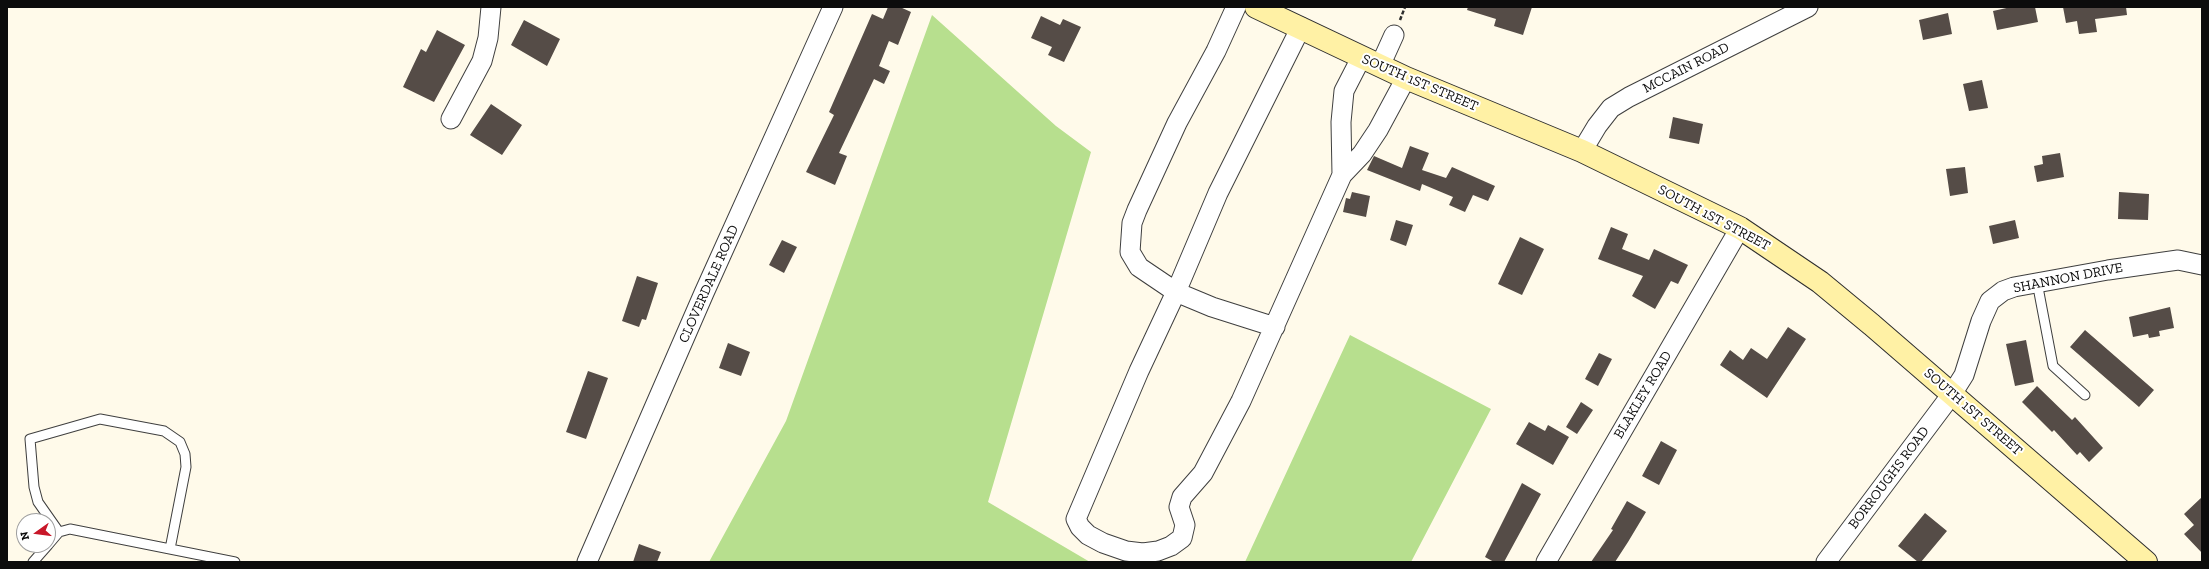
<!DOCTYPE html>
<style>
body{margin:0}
#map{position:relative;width:2209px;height:569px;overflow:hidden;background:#fffaea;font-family:"Zilla Slab",serif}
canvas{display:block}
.frame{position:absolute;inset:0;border:8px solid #0c0c0c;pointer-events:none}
.north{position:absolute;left:16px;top:513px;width:40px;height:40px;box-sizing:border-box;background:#fff;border:1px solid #9e9e9e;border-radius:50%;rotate:256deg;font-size:11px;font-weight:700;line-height:16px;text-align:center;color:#0c0c0c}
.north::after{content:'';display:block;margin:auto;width:14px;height:18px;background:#c81729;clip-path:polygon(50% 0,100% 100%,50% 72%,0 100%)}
</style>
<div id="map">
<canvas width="2209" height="569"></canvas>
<div class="frame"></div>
<div class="north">N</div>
</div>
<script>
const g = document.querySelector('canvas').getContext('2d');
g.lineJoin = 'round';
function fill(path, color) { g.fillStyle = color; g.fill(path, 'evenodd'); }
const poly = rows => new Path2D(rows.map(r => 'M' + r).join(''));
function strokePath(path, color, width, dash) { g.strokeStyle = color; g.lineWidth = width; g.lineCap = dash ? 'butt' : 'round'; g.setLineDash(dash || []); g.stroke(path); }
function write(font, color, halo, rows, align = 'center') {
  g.font = font + ' "Zilla Slab",serif'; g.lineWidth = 4; g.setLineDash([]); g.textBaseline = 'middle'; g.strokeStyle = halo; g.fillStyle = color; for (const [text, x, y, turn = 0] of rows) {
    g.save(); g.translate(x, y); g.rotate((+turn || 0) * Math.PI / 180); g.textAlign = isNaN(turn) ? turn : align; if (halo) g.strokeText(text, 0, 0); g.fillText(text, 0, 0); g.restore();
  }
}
const forest = poly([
 [932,15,1056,126,1091,152,988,502,1090,562,709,562,786,421],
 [1350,335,1491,409,1411,562,1245,562]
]);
const building = poly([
 [888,7,900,7,911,12,898,45,889,41,879,66,890,71,884,84,874,79,839,153,847,156,835,185,806,172,834,115,829,112,872,14,883,19],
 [1468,7,1532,7,1523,35,1494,26,1496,19,1467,10],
 [2011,7,2035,7,2038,22,1997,30,1993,11],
 [2063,7,2126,7,2127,15,2095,19,2097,32,2079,34,2077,21,2066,23],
 [1948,13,1952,34,1923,40,1919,20],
 [1041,16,1060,25,1063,19,1081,27,1064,62,1048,55,1052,47,1031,38],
 [524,20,560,39,547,66,511,45],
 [437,30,465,45,434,102,403,87,421,49,426,52],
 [1982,80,1988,108,1969,111,1963,84],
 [491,104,522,125,502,155,470,135],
 [1673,117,1703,124,1699,144,1669,138],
 [1410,146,1429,153,1422,170,1446,178,1452,167,1495,186,1488,201,1473,195,1465,212,1449,205,1453,197,1422,184,1420,191,1367,170,1374,156,1402,168],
 [2060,153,2064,177,2037,182,2034,166,2043,164,2042,156],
 [1965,167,1968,193,1950,196,1946,169],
 [1352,192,1370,196,1366,217,1343,212,1346,198,1350,199],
 [2119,192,2149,194,2148,220,2118,219],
 [1396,220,1413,225,1406,246,1390,240],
 [2015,220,2019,238,1993,244,1989,226],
 [1611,227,1628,234,1622,249,1649,260,1654,249,1688,265,1678,284,1671,281,1655,309,1632,296,1643,276,1598,259],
 [1520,237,1544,249,1522,295,1498,284],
 [782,240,797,247,784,273,769,265],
 [637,276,658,283,646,320,642,319,639,327,622,321],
 [2170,307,2174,328,2159,331,2160,336,2149,338,2148,334,2133,337,2129,317],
 [1788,327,1806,339,1767,398,1720,365,1730,350,1743,360,1751,348,1767,359],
 [2085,330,2154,390,2139,407,2070,347],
 [2026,340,2034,382,2015,386,2006,344],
 [728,343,750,352,741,376,719,368],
 [1599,353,1612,359,1598,386,1585,379],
 [588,371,608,378,586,439,566,432],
 [2037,386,2072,420,2075,417,2103,448,2089,462,2080,452,2077,455,2054,430,2052,432,2022,402],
 [1581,402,1593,410,1577,434,1566,427],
 [1529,422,1545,431,1548,425,1569,437,1553,465,1516,444],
 [1661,441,1677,450,1659,485,1642,476],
 [1522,483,1541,494,1504,562,1494,562,1485,557],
 [2202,497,2202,553,2184,534,2194,525,2184,514],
 [1627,501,1646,512,1628,542,1615,562,1591,562,1613,530,1611,529],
 [1925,513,1947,531,1921,562,1918,562,1898,546],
 [639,544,661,552,657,562,633,562]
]);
const path = poly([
 [1400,20,1405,7]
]);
const lane = poly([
 [2037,282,2053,366,2085,395],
 [59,532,38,502,34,487,30,439,100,419,164,431,180,442,185,454,186,467,170,549],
 [48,545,59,532,70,529,235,562],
 [33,562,48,545]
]);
const street = poly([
 [1236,7,1216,51,1177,123,1137,210,1132,223,1130,252,1139,267,1176,292,1212,307,1275,327],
 [1301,27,1218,193,1176,292,1139,371,1076,519,1080,527,1088,535,1103,543,1126,551,1143,553,1158,551,1171,546,1182,538,1185,525,1179,507,1182,497,1203,473,1241,401,1342,175,1341,122,1344,91,1361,58],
 [1380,66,1394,35],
 [451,119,482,61,488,38,491,7],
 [1582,151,1597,126,1611,108,1629,97,1808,7],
 [1342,175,1362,154,1378,130,1406,78],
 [587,562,704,293,833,7],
 [1546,562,1740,228],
 [1826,562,1952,394,1964,375,1981,321,1990,301,2003,291,2014,287,2108,270,2178,260,2202,265]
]);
const secondary = poly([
 [1256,7,1406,78,1582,151,1740,228,1820,282,1872,325,2146,562]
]);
const streetNames = [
 ["MCCAIN ROAD",1686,68,-27],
 ["SOUTH 1ST STREET",1420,83,23],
 ["SOUTH 1ST STREET",1714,218,28],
 ["SHANNON DRIVE",2068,278,-11],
 ["CLOVERDALE ROAD",709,284,-66],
 ["BLAKLEY ROAD",1643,395,-59],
 ["SOUTH 1ST STREET",1973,412,41],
 ["BORROUGHS ROAD",1889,478,-53]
];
fill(forest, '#b7df8e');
fill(building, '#554c47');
strokePath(lane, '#3f3f3f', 11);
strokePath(street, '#3f3f3f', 21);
strokePath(secondary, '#2e2e2e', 24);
strokePath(path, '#2e2e2e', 2.5, [4, 2]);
strokePath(lane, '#fff', 9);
strokePath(street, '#fff', 19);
strokePath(secondary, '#fff1a5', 22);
write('14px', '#0c0c0c', '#fff', streetNames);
</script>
